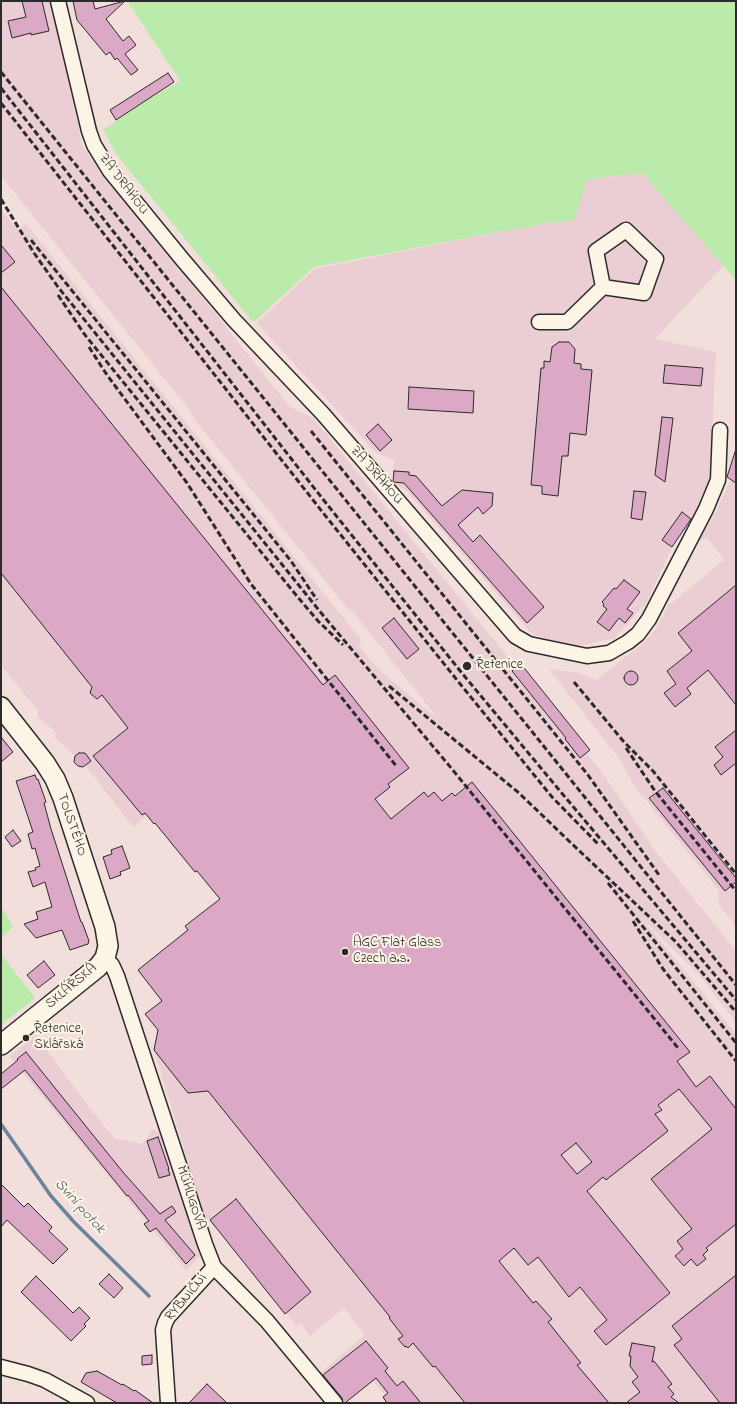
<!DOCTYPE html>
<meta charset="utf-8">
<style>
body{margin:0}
#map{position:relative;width:737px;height:1404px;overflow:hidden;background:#f2dedb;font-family:"Indie Flower",sans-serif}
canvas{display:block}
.frame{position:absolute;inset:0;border:2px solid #2b2b2b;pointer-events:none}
</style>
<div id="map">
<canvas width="737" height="1404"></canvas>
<div class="frame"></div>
</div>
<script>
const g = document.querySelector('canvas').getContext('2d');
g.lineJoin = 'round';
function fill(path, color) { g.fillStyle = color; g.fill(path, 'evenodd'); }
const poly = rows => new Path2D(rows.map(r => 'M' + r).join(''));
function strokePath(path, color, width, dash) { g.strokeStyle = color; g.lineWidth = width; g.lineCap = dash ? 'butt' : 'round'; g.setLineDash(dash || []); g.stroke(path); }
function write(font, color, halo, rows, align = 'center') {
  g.font = font + ' "Indie Flower",sans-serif'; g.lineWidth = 4; g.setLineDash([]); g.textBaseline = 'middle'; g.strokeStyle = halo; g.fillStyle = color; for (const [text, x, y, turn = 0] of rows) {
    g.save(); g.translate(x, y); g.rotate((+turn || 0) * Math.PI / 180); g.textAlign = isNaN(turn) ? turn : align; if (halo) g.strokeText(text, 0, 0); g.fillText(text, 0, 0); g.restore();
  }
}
const built = poly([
 [1,1,50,1,83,147,289,406,314,419,604,775,656,852,736,951,736,1022,700,976,640,916,736,1034,736,1403,387,1403,383,1397,385,1395,373,1381,345,1403,340,1403,318,1375,365,1335,344,1308,310,1336,300,1323,297,1326,286,1313,285,1314,210,1220,205,1219,154,1050,163,1001,138,970,222,902,197,871,195,872,165,835,183,819,145,813,147,815,133,827,86,766,78,766,74,762,75,756,54,737,56,734,54,730,38,718,38,711,1,665,1,210,18,229,26,224,362,641,358,645,371,661,390,679,439,720,354,613,349,610,195,420,192,413,1,176],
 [643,173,724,265,655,339,716,352,711,454,714,454,712,478,709,489,692,519,672,547,645,606,643,606,615,638,577,646,533,635,407,491,396,485,396,482,393,482,394,460,375,452,257,323,315,269,514,229,531,227,544,223,587,179],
 [736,465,736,926,719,905,719,891,636,788,618,757,549,669,579,673,596,680,641,645,656,629,668,606,724,560,707,537,698,543,715,513,731,480,727,475,728,472,730,469],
 [36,1036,86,1103,114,1138,142,1144,153,1129,159,1133,202,1254,186,1270,9,1056]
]);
const green = poly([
 [127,1,736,1,736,280,642,173,587,179,574,220,544,223,531,227,514,229,314,267,255,321,252,321,116,154,103,129,109,126,117,120,174,82,150,99,180,81],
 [1,906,13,927,1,938],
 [1,954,35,998,1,1025]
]);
const stream = poly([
 [1,1124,51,1196,74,1222,149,1296]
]);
const building = poly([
 [22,1,42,1,49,31,31,35,31,33,12,38,8,21,26,17,22,1],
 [73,1,93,1,95,9,125,1,106,19,123,41,129,36,136,45,125,54,138,70,131,75,117,58,115,60,110,52,106,55,77,20,73,1],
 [168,73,174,82,116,120,110,110,168,73],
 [1,245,15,262,1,273,1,245],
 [1,287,323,685,335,675,409,768,388,784,390,787,375,799,391,819,424,792,428,797,434,792,442,801,452,793,455,796,472,782,690,1052,677,1061,696,1087,710,1076,736,1109,736,1224,706,1248,708,1250,703,1255,706,1259,697,1266,691,1259,684,1266,675,1256,683,1249,677,1241,692,1229,651,1179,712,1129,679,1089,658,1105,662,1110,655,1114,668,1131,606,1180,603,1177,587,1191,670,1293,606,1345,594,1331,607,1320,580,1287,569,1297,538,1257,528,1265,514,1248,499,1261,533,1303,536,1301,552,1319,548,1322,581,1363,577,1365,609,1403,465,1403,435,1366,433,1367,413,1343,408,1348,406,1346,405,1347,398,1339,403,1336,389,1318,390,1317,208,1091,188,1093,154,1050,158,1030,145,1014,162,1001,138,970,188,930,185,926,220,899,197,871,195,872,155,823,154,824,145,813,142,815,93,756,128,728,102,695,97,699,90,693,92,687,1,573,1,287],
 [576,1143,592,1162,577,1174,561,1155,576,1143],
 [559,342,569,342,575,349,574,363,581,364,581,369,592,370,586,435,570,433,568,456,562,456,558,496,542,494,542,486,531,485,541,368,544,368,544,361,550,362,552,347,559,342],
 [665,365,703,368,701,386,663,383,665,365],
 [409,387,474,391,473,413,408,409,409,387],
 [662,417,673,418,665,482,655,475,662,417],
 [378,424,392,440,380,451,366,435,378,424],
 [735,452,736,452,736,483,727,477,735,452],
 [394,471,409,472,409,475,416,476,442,506,462,490,493,493,492,506,483,514,478,507,458,525,473,542,480,535,544,607,527,623,404,483,393,482,394,471],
 [634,491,646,492,642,520,631,518,634,491],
 [682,512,691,519,672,547,662,540,682,512],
 [624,580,640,592,627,609,633,613,625,623,619,618,609,631,597,622,607,609,603,606,604,604,602,602,614,588,616,589,624,580],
 [736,585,736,705,708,670,687,688,691,694,675,707,664,693,676,684,667,671,692,651,678,633,736,585],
 [394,618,419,649,407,659,382,628,394,618],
 [521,664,590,750,580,758,565,739,566,738,512,671,521,664],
 '624 678a7 7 0 1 1 14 0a7 7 0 1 1-14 0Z',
 [736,730,736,763,721,775,714,765,723,757,715,747,736,730],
 [1,737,13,752,1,762,1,737],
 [79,753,85,753,91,761,83,767,78,766,74,762,75,756,79,753],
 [35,775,37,780,38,779,46,802,44,803,51,829,81,922,82,922,89,941,88,944,70,950,62,930,36,938,24,924,38,919,36,912,52,907,45,882,33,887,28,872,36,870,35,868,40,866,35,848,32,849,28,834,33,832,16,781,35,775],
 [663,788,736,878,736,882,725,891,649,798,663,788],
 [13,830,21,841,12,847,5,837,13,830],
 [122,846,130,868,120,872,121,875,110,879,103,857,112,854,111,850,122,846],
 [44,961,55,975,38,988,27,975,44,961],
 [26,1052,122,1171,160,1214,172,1206,176,1212,165,1220,195,1255,186,1264,156,1228,150,1232,144,1224,149,1221,128,1195,127,1196,25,1070,1,1089,1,1074,18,1060,17,1059,26,1052],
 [158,1137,169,1169,168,1169,170,1175,159,1178,147,1141,158,1137],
 [1,1184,24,1207,28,1203,52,1227,49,1231,68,1249,53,1264,7,1220,1,1227,1,1184],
 [236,1199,311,1292,285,1314,210,1220,236,1199],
 [109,1274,123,1288,114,1298,99,1284,109,1274],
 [736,1275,736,1403,720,1403,674,1345,682,1339,672,1326,736,1275],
 [36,1276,73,1313,79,1307,90,1318,84,1324,86,1326,71,1341,21,1292,36,1276],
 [366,1341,388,1368,385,1371,397,1386,403,1381,421,1403,387,1403,383,1397,388,1393,376,1378,345,1403,343,1403,342,1398,323,1375,366,1341],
 [632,1343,655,1347,652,1362,654,1361,672,1384,668,1387,674,1394,671,1397,679,1403,626,1403,640,1392,632,1382,638,1377,630,1366,631,1356,629,1356,632,1343],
 [152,1355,152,1364,142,1365,142,1356,152,1355],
 [97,1371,122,1385,123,1384,134,1391,135,1390,153,1403,117,1403,81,1382,86,1373,97,1371],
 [207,1384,227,1403,189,1403,207,1384]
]);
const street = poly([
 [58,1,89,131,94,145,110,171,182,259,234,320,323,414,515,636,529,644,587,656,609,653,628,642,638,634,649,619,706,509,718,480,720,430],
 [539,322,567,322,603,287,644,293,656,259,626,230,596,251,603,287],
 [105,958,112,965,117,976,205,1244,214,1267,267,1321,335,1403],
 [1,1367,28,1374,45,1380,87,1403],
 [168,1403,163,1330,165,1323,168,1317,214,1267]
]);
const secondary = poly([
 [1,707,45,763,55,779,63,798,105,927,108,946,105,958,98,967,1,1045]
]);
const rail = poly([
 [1,72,736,985],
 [1,88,322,498,461,672,560,791,736,1000],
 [1,103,324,514,461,685,552,797,599,845],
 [1,199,34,253,58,287,322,614,452,769,678,1048],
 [31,240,291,561,317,600],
 [58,295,85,335,296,595,318,621,343,645],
 [89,347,107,375,187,483,251,584,397,767],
 [311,431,588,775,659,875],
 [574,682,624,742,653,771,736,874],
 [389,686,519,793,570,842,676,942,736,1012],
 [626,748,655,791,736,891],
 [608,883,736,1043],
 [633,921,663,969,736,1061]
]);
const markers = [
 [467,666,5,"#2b2b2b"],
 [345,952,4,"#2b2b2b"],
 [26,1038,4,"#2b2b2b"]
];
const streetNames = [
 ["ZA DRAHOU",123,185,53],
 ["ZA DRAHOU",376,476,49],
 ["TOLSTÉHO",71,825,71],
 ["SKLÁŘSKÁ",72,987,-40],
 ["MÜHLIGOVA",190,1198,72],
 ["RYBNIČNÍ",187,1298,-50]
];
const poiNames = [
 ["Řetenice",476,666],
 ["AGC Flat Glass",353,944],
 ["Czech a.s.",353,960],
 ["Řetenice,",34,1030],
 ["Sklářská",34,1046]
];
const waterNames = [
 ["Sviní potok",79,1207,48]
];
fill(built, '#ebced4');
fill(green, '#baebab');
strokePath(stream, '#69849f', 3.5);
fill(building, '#dba8c5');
strokePath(building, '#2b2b2b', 1);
strokePath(street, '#2b2b2b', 17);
strokePath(secondary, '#2b2b2b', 22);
strokePath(street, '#fcf5e5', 14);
strokePath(secondary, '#fcf5e5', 19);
strokePath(rail, '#2b2b2b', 3, [6, 3]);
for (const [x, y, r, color] of markers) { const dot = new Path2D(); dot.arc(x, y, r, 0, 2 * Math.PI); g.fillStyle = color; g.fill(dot); strokePath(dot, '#fcf5e5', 1.5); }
write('14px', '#2b2b2b', '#fcf5e5', streetNames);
write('14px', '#2b2b2b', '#fcf5e5', poiNames, 'left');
write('italic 15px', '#4a5865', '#fcf5e5', waterNames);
</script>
